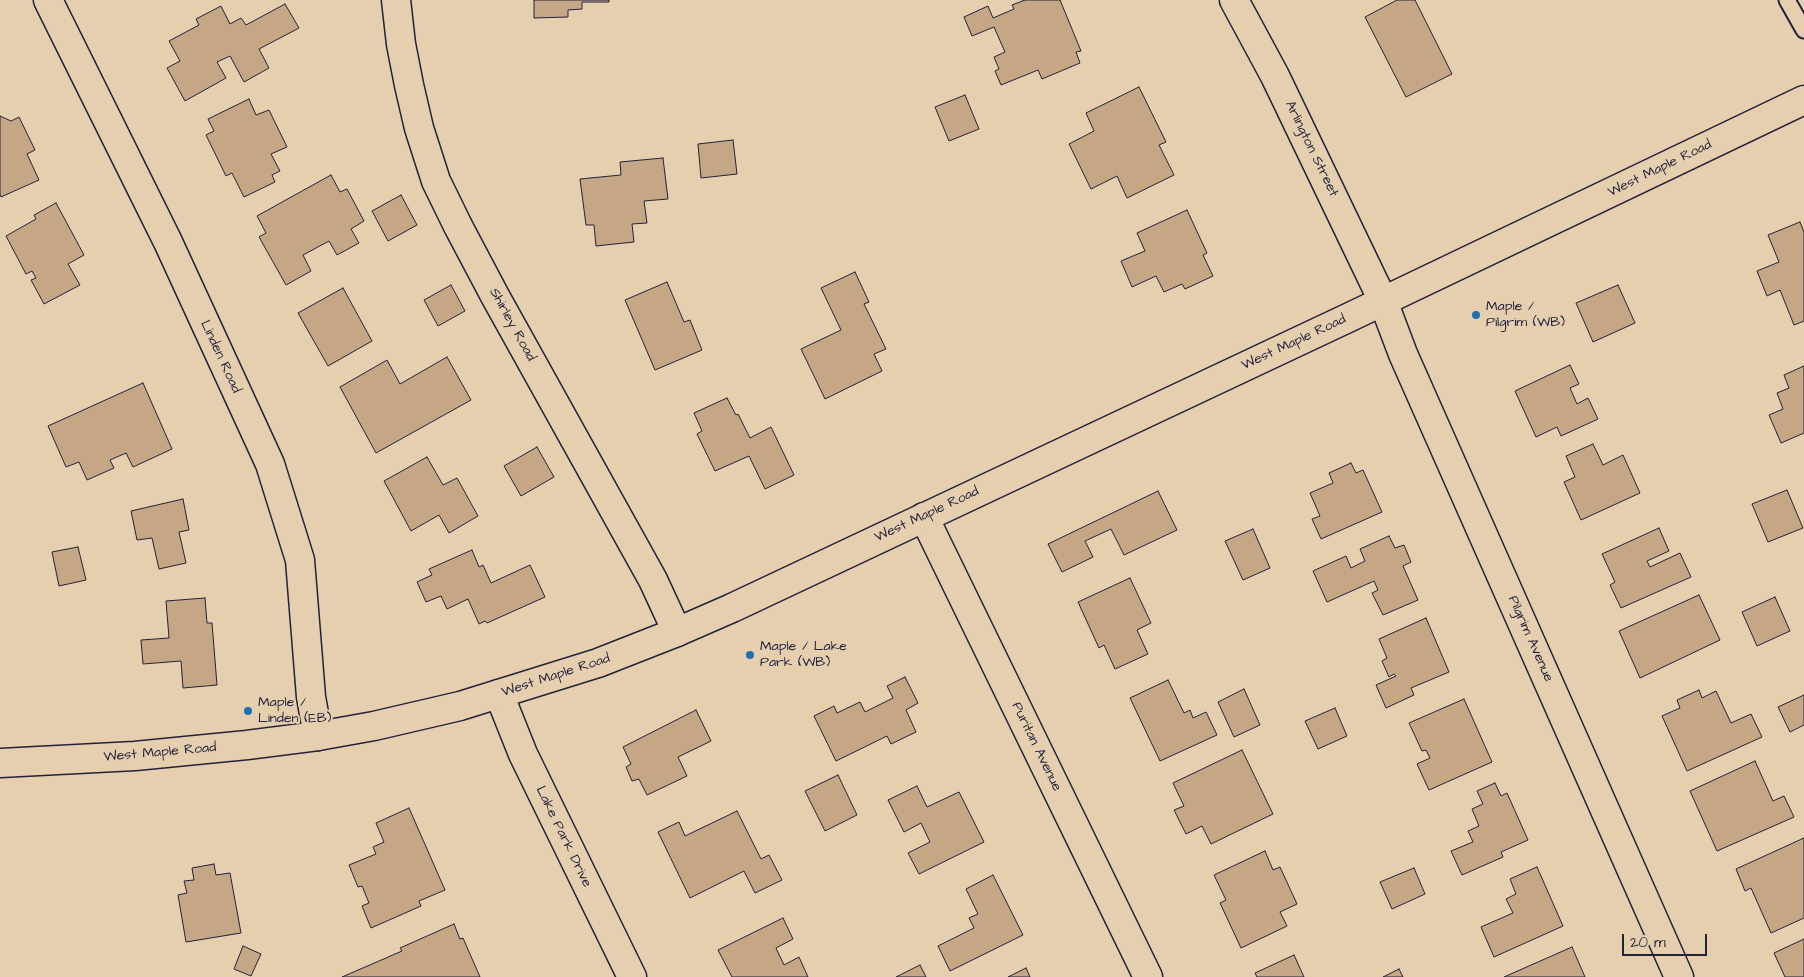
<!DOCTYPE html>
<style>
body{margin:0}
#map{position:relative;width:1804px;height:977px;overflow:hidden;background:#e5cfaf;font-family:"Architects Daughter",sans-serif}
canvas{display:block}
.scale{position:absolute;left:1622px;top:934px;width:85px;height:22px;box-sizing:border-box;border:2px solid #22223b;border-top:0;padding-left:6px;font-size:15px;line-height:18px;white-space:nowrap;color:#22223b;-webkit-text-stroke:4px #e5cfaf;paint-order:stroke}
</style>
<div id="map">
<canvas width="1804" height="977"></canvas>
<div class="scale">20 m</div>
</div>
<script>
const g = document.querySelector('canvas').getContext('2d');
g.lineJoin = 'round';
function fill(path, color) { g.fillStyle = color; g.fill(path, 'evenodd'); }
const poly = rows => new Path2D(rows.map(r => 'M' + r).join(''));
function strokePath(path, color, width, dash) { g.strokeStyle = color; g.lineWidth = width; g.lineCap = dash ? 'butt' : 'round'; g.setLineDash(dash || []); g.stroke(path); }
function write(font, color, halo, rows, align = 'center') {
  g.font = font + ' "Architects Daughter",sans-serif'; g.lineWidth = 4; g.setLineDash([]); g.textBaseline = 'middle'; g.strokeStyle = halo; g.fillStyle = color; for (const [text, x, y, turn = 0] of rows) {
    g.save(); g.translate(x, y); g.rotate((+turn || 0) * Math.PI / 180); g.textAlign = isNaN(turn) ? turn : align; if (halo) g.strokeText(text, 0, 0); g.fillText(text, 0, 0); g.restore();
  }
}
const building = poly([
 [534,0,609,0,609,2,582,2,582,9,568,10,568,17,534,18,534,0],
 [1025,0,1060,0,1081,51,1076,52,1080,63,1042,79,1038,70,1001,85,995,71,999,69,994,57,1005,52,994,27,972,36,964,17,988,6,993,18,1014,9,1012,5,1025,0],
 [1397,0,1415,0,1452,74,1406,97,1365,17,1397,0],
 [285,4,299,28,259,49,269,68,244,82,230,56,217,62,226,78,185,101,167,68,180,61,169,41,199,25,196,19,221,6,230,24,241,18,246,25,285,4],
 [1139,87,1166,142,1159,145,1174,175,1127,198,1117,176,1091,189,1069,144,1094,131,1086,113,1139,87],
 [965,95,979,129,949,141,935,107,965,95],
 [249,99,256,115,269,110,287,147,271,154,280,171,272,175,275,182,244,197,232,173,226,176,206,135,214,131,208,119,249,99],
 [0,116,11,121,19,117,35,150,27,154,39,180,1,197,0,194,0,116],
 [733,140,737,174,701,178,698,144,733,140],
 [663,158,668,199,644,201,647,223,632,224,634,242,596,246,594,225,586,225,580,179,621,175,620,162,663,158],
 [331,175,340,192,347,189,364,221,351,229,359,243,337,255,329,241,303,255,311,271,286,285,259,237,266,233,257,216,331,175],
 [401,195,417,225,388,241,372,211,401,195],
 [56,203,84,255,68,264,80,285,44,304,31,280,36,278,32,271,26,274,6,236,36,219,34,215,56,203],
 [1187,210,1207,253,1203,255,1213,276,1185,289,1182,284,1164,292,1156,276,1132,287,1121,261,1145,251,1137,233,1187,210],
 [1800,222,1804,232,1804,321,1794,325,1780,290,1767,296,1757,271,1779,262,1768,235,1800,222],
 [855,272,869,302,864,304,886,349,874,354,882,371,825,399,801,349,841,330,821,288,855,272],
 [667,282,684,322,690,320,702,350,655,370,625,300,667,282],
 [451,285,465,311,438,326,424,300,451,285],
 [1618,285,1635,323,1593,342,1576,303,1618,285],
 [343,288,372,341,328,366,298,313,343,288],
 [447,357,471,400,376,453,340,387,387,360,400,384,447,357],
 [1570,365,1579,384,1570,388,1577,404,1588,398,1598,419,1561,436,1557,427,1536,437,1515,391,1570,365],
 [1804,366,1804,433,1781,443,1769,415,1783,409,1777,393,1789,388,1784,375,1804,366],
 [143,383,172,449,133,467,126,453,110,460,114,468,87,480,79,462,66,467,48,426,143,383],
 [727,398,736,415,738,414,750,438,771,427,794,475,765,489,749,456,715,471,697,434,702,431,694,413,727,398],
 [1593,444,1603,465,1623,455,1640,493,1581,520,1564,482,1575,477,1566,456,1593,444],
 [537,447,554,477,521,496,504,466,537,447],
 [427,457,443,485,457,478,478,516,449,533,439,515,411,531,384,481,427,457],
 [1351,463,1356,473,1363,470,1382,512,1321,539,1312,519,1320,516,1310,493,1333,483,1329,473,1351,463],
 [1787,490,1803,528,1768,542,1752,504,1787,490],
 [1158,491,1177,530,1124,555,1111,529,1085,541,1093,557,1062,572,1048,544,1158,491],
 [183,499,189,530,179,532,186,563,159,569,152,538,137,540,131,511,183,499],
 [1659,528,1669,551,1647,561,1650,567,1680,553,1691,577,1621,608,1610,585,1615,582,1602,554,1659,528],
 [1253,529,1270,568,1243,580,1225,541,1253,529],
 [1389,536,1395,548,1404,545,1411,562,1403,566,1418,600,1383,615,1372,593,1378,590,1374,581,1327,602,1313,571,1346,556,1351,568,1365,561,1360,549,1389,536],
 [78,547,86,580,59,586,52,552,78,547],
 [472,550,479,567,483,565,491,583,530,565,545,597,487,623,485,621,479,624,468,599,447,609,441,596,426,602,417,582,432,575,429,569,472,550],
 [1130,578,1151,623,1137,630,1148,654,1115,669,1104,645,1099,648,1078,602,1130,578],
 [1699,595,1720,640,1640,678,1619,631,1699,595],
 [1775,597,1790,631,1757,646,1742,612,1775,597],
 [205,598,207,623,212,623,217,685,183,688,181,661,143,664,141,640,169,638,166,601,205,598],
 [1426,618,1449,672,1411,688,1414,695,1386,708,1376,685,1396,676,1394,674,1389,677,1382,661,1387,658,1379,639,1426,618],
 [905,677,918,703,906,710,916,732,891,744,887,736,836,761,814,716,834,706,837,713,860,702,865,712,893,698,887,686,905,677],
 [1168,680,1184,713,1190,710,1193,718,1206,712,1217,735,1160,761,1130,698,1168,680],
 [1244,689,1260,725,1234,737,1218,702,1244,689],
 [1699,690,1702,698,1716,691,1731,723,1751,714,1762,737,1687,771,1662,716,1680,708,1677,700,1699,690],
 [1804,695,1804,725,1790,732,1778,707,1804,695],
 [1464,699,1492,762,1429,790,1417,764,1430,758,1426,750,1422,751,1409,723,1464,699],
 [1335,708,1347,736,1318,749,1305,721,1335,708],
 [696,710,711,741,678,757,687,776,647,795,639,779,632,781,626,767,631,764,623,747,696,710],
 [1242,750,1273,814,1211,844,1202,826,1186,834,1174,810,1184,806,1173,783,1242,750],
 [1755,761,1773,801,1784,796,1794,817,1717,851,1690,791,1755,761],
 [838,775,857,815,825,831,805,791,838,775],
 [1495,783,1501,796,1507,793,1528,840,1501,852,1503,857,1462,875,1451,851,1473,842,1468,831,1479,826,1472,809,1483,804,1477,791,1495,783],
 [917,786,927,807,959,792,984,842,919,874,908,853,930,842,921,823,904,832,888,800,917,786],
 [409,808,445,890,419,901,421,906,371,928,362,906,369,903,362,886,358,887,349,865,376,854,373,847,384,842,376,823,409,808],
 [737,811,761,859,769,855,782,880,755,893,744,871,690,898,658,832,679,822,685,836,737,811],
 [1804,838,1804,918,1771,933,1751,888,1745,891,1736,869,1804,838],
 [1265,851,1273,870,1280,867,1297,904,1280,912,1287,926,1241,948,1220,903,1226,900,1214,875,1265,851],
 [214,864,216,875,230,873,241,933,186,942,178,895,187,893,184,881,194,880,192,868,214,864],
 [1537,867,1563,926,1494,957,1481,927,1513,913,1506,899,1516,894,1510,879,1537,867],
 [1414,868,1425,894,1392,909,1380,882,1414,868],
 [993,875,1023,935,950,971,938,946,974,928,969,918,978,914,966,889,993,875],
 [783,918,793,939,776,948,784,965,799,957,808,977,732,977,718,950,783,918],
 [454,924,460,939,463,938,480,977,342,977,402,951,400,948,454,924],
 [1804,939,1804,977,1785,977,1774,953,1804,939],
 [243,946,261,954,251,976,234,969,243,946],
 [1572,947,1585,977,1504,977,1572,947],
 [1294,955,1304,977,1257,977,1255,973,1294,955],
 [920,965,926,977,896,977,920,965],
 [1026,968,1030,977,1008,977,1026,968],
 [1399,969,1403,977,1383,977,1399,969]
]);
const lane = poly([
 [1787,0,1804,30]
]);
const street = poly([
 [48,0,168,242,270,464,300,560,311,697,318,736],
 [396,0,401,44,409,85,419,128,436,181,458,226,495,296,653,580,677,632],
 [1234,0,1275,76,1383,301,1403,354,1679,977],
 [924,517,1148,977],
 [499,694,523,754,632,977]
]);
const secondary = poly([
 [0,763,135,756,247,745,318,736,374,726,460,706,598,663,677,632,732,608,1350,317,1804,100]
]);
const markers = [
 [1476,315,5,"#1f6fb2"],
 [750,655,5,"#1f6fb2"],
 [248,711,5,"#1f6fb2"]
];
const streetNames = [
 ["Arlington Street",1311,149,64],
 ["West Maple Road",1660,169,-26],
 ["Shirley Road",512,325,61],
 ["West Maple Road",1294,343,-25],
 ["Linden Road",220,357,65],
 ["West Maple Road",927,515,-25],
 ["Pilgrim Avenue",1530,639,66],
 ["West Maple Road",556,676,-18],
 ["Puritan Avenue",1036,747,64],
 ["West Maple Road",160,753,-5],
 ["Lake Park Drive",563,837,64]
];
const poiNames = [
 ["Maple /",1486,307],
 ["Pilgrim (WB)",1486,323],
 ["Maple / Lake",760,647],
 ["Park (WB)",760,663],
 ["Maple /",258,703],
 ["Linden (EB)",258,719]
];
fill(building, '#c5a685');
strokePath(building, '#22223b', 1);
strokePath(lane, '#22223b', 19);
strokePath(street, '#22223b', 31);
strokePath(secondary, '#22223b', 31);
strokePath(lane, '#e5cfaf', 15);
strokePath(street, '#e5cfaf', 28);
strokePath(secondary, '#e5cfaf', 28);
for (const [x, y, r, color] of markers) { const dot = new Path2D(); dot.arc(x, y, r, 0, 2 * Math.PI); g.fillStyle = color; g.fill(dot); strokePath(dot, '#e5cfaf', 2); }
write('14px', '#22223b', '#e5cfaf', streetNames);
write('14px', '#22223b', '#e5cfaf', poiNames, 'left');
</script>
